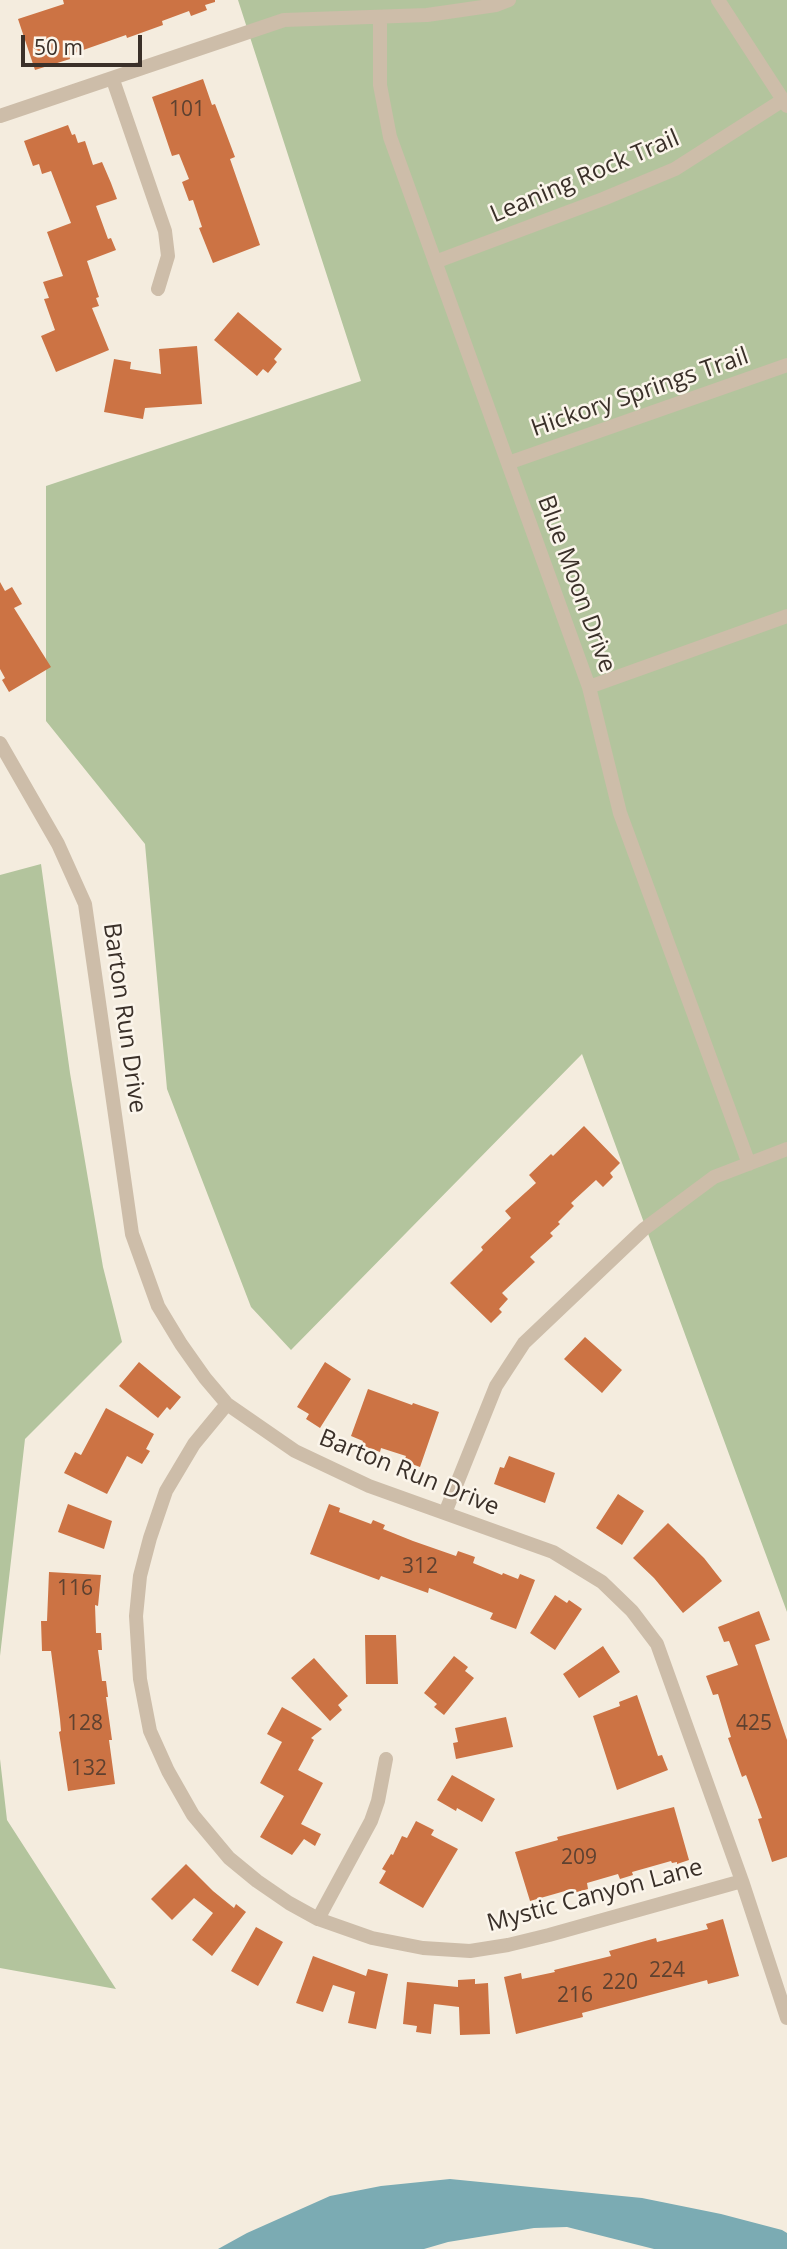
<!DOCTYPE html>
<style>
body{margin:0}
#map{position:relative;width:787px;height:2249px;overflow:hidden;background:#f4ecde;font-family:"Open Sans",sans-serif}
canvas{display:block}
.scale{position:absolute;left:21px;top:35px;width:121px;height:32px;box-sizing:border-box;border:4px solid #3a3029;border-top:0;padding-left:9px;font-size:21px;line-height:24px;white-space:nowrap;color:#3a3029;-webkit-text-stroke:5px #fbf5eb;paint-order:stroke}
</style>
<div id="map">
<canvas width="787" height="2249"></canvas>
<div class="scale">50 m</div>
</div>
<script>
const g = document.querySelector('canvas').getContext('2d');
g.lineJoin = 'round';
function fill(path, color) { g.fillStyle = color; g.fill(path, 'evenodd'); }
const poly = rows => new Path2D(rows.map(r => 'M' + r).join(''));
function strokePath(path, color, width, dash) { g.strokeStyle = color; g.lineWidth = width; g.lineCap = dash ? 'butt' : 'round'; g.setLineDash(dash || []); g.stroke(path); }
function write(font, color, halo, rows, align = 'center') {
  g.font = font + ' "Open Sans",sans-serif'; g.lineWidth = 5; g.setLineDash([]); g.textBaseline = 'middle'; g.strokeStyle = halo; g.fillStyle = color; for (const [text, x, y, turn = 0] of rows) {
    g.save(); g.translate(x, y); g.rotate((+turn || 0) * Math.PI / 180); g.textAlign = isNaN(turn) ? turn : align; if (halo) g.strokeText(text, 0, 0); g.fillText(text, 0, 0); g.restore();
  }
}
const green = poly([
 [238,0,787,0,787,1612,582,1054,291,1350,251,1307,167,1089,145,844,46,721,46,486,361,381],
 [41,864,70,1073,103,1267,122,1342,25,1439,0,1656,0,875],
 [0,1759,7,1820,116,1989,0,1968]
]);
const water = poly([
 [450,2179,642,2198,721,2214,782,2230,787,2233,787,2249,654,2249,567,2227,534,2228,448,2242,424,2249,218,2249,247,2233,330,2196,381,2186]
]);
const building = poly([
 [63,0,215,0,215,2,205,5,207,10,191,16,189,11,162,21,163,25,127,38,126,35,69,55,70,59,35,70,18,19,64,4],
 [203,79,212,105,215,104,235,157,230,159,260,245,213,263,199,228,202,227,193,200,189,201,182,182,189,179,179,154,172,156,152,97],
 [68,125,72,135,75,134,78,143,85,141,93,165,102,162,111,183,117,199,96,206,108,239,111,238,116,250,87,261,99,297,96,298,99,306,92,308,109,350,56,372,41,336,55,330,44,299,49,298,43,282,63,276,47,232,71,223,51,171,42,174,39,164,33,166,24,141],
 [238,312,282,349,274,359,277,362,268,373,263,369,257,376,214,340],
 [197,346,202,404,145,408,143,419,104,412,114,359,131,362,130,369,161,374,159,349],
 [0,582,5,591,12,587,22,604,14,608,51,667,9,692,2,680,5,678,0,669],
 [584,1126,620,1163,610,1173,613,1177,603,1187,596,1180,571,1203,574,1206,558,1222,560,1224,550,1233,553,1236,530,1257,535,1262,502,1293,508,1299,499,1309,502,1312,491,1323,450,1283,483,1250,481,1247,511,1218,505,1211,536,1183,529,1175,551,1154,553,1156],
 [585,1337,622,1370,602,1393,564,1359],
 [139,1362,181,1397,170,1410,167,1407,158,1418,119,1386],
 [325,1362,351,1379,320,1428,306,1419,309,1414,297,1407],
 [368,1389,412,1405,413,1403,439,1412,420,1467,404,1461,406,1456,381,1448,380,1452,361,1445,363,1441,351,1436],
 [106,1408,154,1434,146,1449,150,1451,142,1464,127,1456,107,1494,64,1473,75,1452,81,1455],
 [509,1456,555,1473,545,1503,494,1484,500,1467,504,1468],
 [618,1494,644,1511,622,1545,596,1528],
 [68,1504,112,1521,104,1549,58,1532],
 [329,1504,340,1508,339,1512,371,1524,373,1520,385,1525,383,1529,413,1541,456,1556,458,1551,475,1557,473,1563,502,1575,503,1573,518,1579,520,1574,535,1580,516,1629,490,1619,493,1613,429,1588,428,1593,381,1576,379,1580,310,1554],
 [668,1523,704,1558,722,1581,683,1613,654,1578,633,1558],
 [49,1572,101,1575,98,1606,95,1605,96,1633,101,1633,102,1650,98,1650,102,1681,106,1681,108,1697,106,1697,112,1740,109,1740,115,1784,68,1791,59,1732,61,1731,60,1719,51,1651,42,1651,41,1621,47,1621],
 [555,1595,567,1603,569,1600,582,1609,555,1650,530,1633],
 [759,1611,770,1640,755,1645,787,1740,787,1857,772,1862,758,1819,762,1818,746,1775,742,1777,728,1738,731,1737,718,1694,713,1695,706,1676,738,1665,729,1641,724,1642,718,1627],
 [365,1635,396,1635,398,1684,366,1684],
 [603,1646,620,1672,579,1698,563,1674],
 [454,1656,468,1667,465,1671,474,1678,444,1715,434,1707,437,1704,424,1693],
 [314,1658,348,1696,338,1705,342,1710,330,1721,291,1678],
 [637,1695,658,1756,662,1755,668,1770,617,1790,593,1716,620,1706,619,1702],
 [282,1707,322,1729,311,1738,314,1740,298,1770,323,1783,301,1824,321,1834,315,1846,304,1839,292,1855,260,1837,284,1796,260,1783,282,1742,267,1734],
 [506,1717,513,1747,456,1759,453,1743,458,1742,455,1728],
 [452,1775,495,1799,482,1822,457,1808,456,1811,437,1800],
 [674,1807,689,1860,677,1864,677,1862,672,1863,671,1861,632,1872,633,1875,620,1879,618,1874,587,1883,588,1889,573,1893,572,1889,530,1901,515,1852,558,1840,557,1837],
 [416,1821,434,1830,431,1835,458,1849,423,1908,379,1883,386,1871,382,1869,391,1854,393,1855,402,1836,407,1838],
 [186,1864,213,1891,234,1908,236,1904,246,1912,212,1956,192,1940,213,1913,194,1898,172,1920,151,1899],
 [723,1919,739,1976,708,1984,707,1980,582,2013,583,2017,516,2034,504,1977,521,1973,522,1979,555,1972,554,1970,611,1956,609,1951,656,1938,657,1942,708,1929,706,1924],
 [256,1927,283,1942,258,1986,231,1971],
 [313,1956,366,1976,368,1969,388,1974,376,2029,348,2023,355,1992,333,1985,323,2012,296,2003],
 [475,1979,475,1984,488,1983,490,2034,460,2035,459,2007,434,2004,431,2034,416,2032,417,2026,403,2024,407,1982,458,1987,458,1980]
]);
const street = poly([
 [718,0,787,106],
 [380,17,380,85,390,137,589,687,620,813,749,1164],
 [113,80,165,231,168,256,158,289],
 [0,116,284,20,427,15,496,5,509,0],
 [435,262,603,199,675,169,783,100],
 [508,463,787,365],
 [589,687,787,616],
 [0,743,58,844,85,904,132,1234,158,1306,181,1344,205,1378,227,1404,295,1451,369,1486,553,1552,602,1582,632,1611,657,1644,742,1881,787,2018],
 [227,1404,194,1444,166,1491,150,1538,140,1576,136,1616,140,1679,150,1731,168,1771,193,1815,229,1858,257,1881,289,1903,318,1919,372,1938,423,1948,470,1951,508,1945,549,1935,742,1881],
 [445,1513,496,1386,524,1343,644,1229,714,1177,787,1149],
 [318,1919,371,1821,378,1801,386,1759]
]);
const numberNames = [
 ["101",187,110],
 ["312",420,1567],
 ["116",75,1589],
 ["128",85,1724],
 ["425",754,1724],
 ["132",89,1769],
 ["209",579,1858],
 ["224",667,1971],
 ["220",620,1983],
 ["216",575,1996]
];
const streetNames = [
 ["Leaning Rock Trail",585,177,-23],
 ["Hickory Springs Trail",640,393,-19],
 ["Blue Moon Drive",576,584,70],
 ["Barton Run Drive",124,1018,82],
 ["Barton Run Drive",409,1473,22],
 ["Mystic Canyon Lane",595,1896,-15]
];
fill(green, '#b3c49d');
fill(water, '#7babb3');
fill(building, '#cc7344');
strokePath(street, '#cdbda9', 14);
write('21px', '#5e4130', null, numberNames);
write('24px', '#3a3029', '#fbf5eb', streetNames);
</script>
